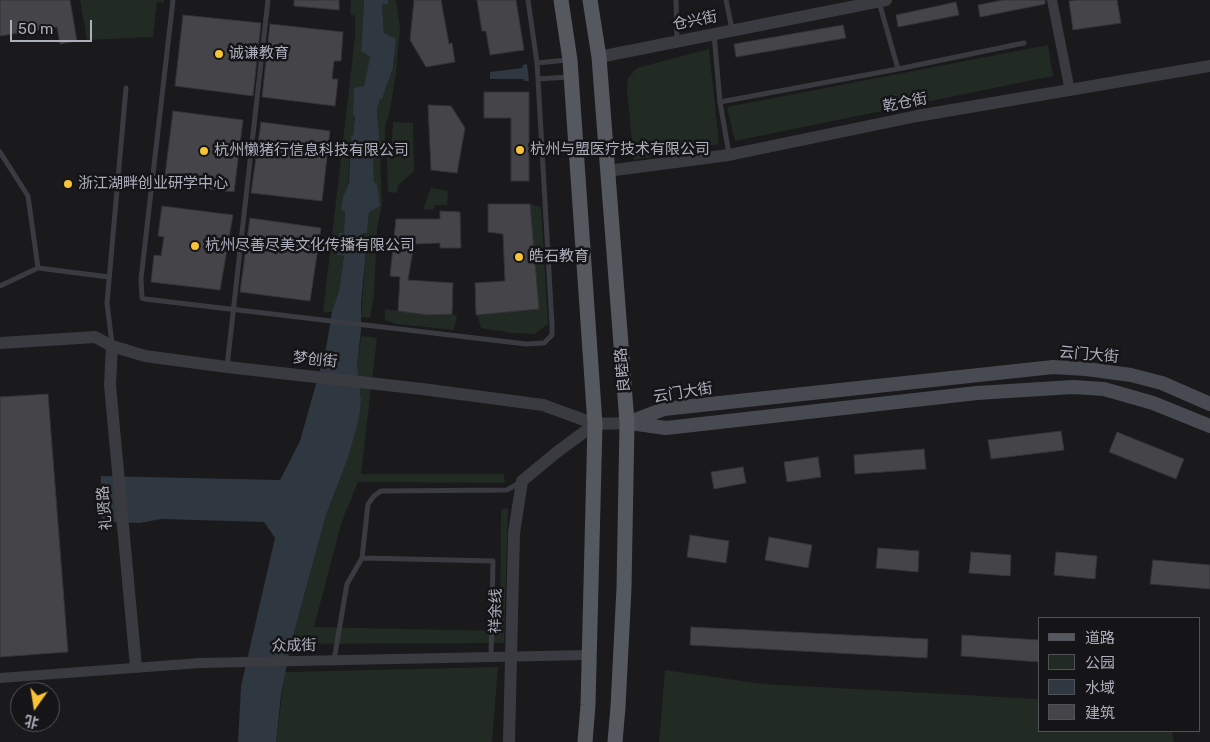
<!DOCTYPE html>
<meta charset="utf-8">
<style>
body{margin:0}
#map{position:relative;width:1210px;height:742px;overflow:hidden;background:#1a191c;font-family:Rubik,"Noto Sans SC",sans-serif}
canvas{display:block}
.legend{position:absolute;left:1038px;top:617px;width:162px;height:115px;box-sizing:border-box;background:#151417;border:1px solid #515259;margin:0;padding:6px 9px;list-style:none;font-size:15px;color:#acafbc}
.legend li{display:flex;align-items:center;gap:10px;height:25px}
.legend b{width:25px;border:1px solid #515259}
.north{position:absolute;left:10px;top:682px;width:50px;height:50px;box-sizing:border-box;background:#151417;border:1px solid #515259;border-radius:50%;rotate:193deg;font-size:14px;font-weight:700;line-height:20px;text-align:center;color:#acafbc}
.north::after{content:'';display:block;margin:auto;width:18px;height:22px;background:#f8c435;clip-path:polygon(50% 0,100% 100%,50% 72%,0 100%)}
.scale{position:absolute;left:10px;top:20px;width:82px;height:22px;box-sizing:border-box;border:2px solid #acafbc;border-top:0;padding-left:6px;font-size:15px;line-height:18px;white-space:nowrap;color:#acafbc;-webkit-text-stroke:4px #151417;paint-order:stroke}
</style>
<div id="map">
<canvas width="1210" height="742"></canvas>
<ul class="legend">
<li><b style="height:6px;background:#565860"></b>道路</li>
<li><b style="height:14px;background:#212a23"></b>公园</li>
<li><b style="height:14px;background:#2f3741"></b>水域</li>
<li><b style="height:14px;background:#444449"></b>建筑</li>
</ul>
<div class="north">北</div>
<div class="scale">50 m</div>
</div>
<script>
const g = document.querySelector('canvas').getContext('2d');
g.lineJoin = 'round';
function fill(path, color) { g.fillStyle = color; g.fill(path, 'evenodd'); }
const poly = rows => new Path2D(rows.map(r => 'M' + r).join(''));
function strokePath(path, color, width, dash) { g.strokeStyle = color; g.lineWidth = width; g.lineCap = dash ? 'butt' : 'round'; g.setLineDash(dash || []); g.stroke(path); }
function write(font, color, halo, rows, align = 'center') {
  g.font = font + ' Rubik,"Noto Sans SC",sans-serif'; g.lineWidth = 5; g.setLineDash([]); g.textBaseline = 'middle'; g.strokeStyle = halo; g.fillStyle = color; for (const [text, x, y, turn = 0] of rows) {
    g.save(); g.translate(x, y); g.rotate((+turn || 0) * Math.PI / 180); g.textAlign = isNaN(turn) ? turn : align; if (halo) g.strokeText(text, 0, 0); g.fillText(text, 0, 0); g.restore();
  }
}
const green = poly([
 [80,0,164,0,164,3,157,2,153,37,87,40],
 [351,0,364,0,361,51,370,57,364,86,354,89,355,115,353,136,351,137,348,183,343,197,342,210,345,210,344,233,340,233,337,255,344,256,339,291,332,312,323,313,355,37,355,16,350,14],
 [388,0,396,0,400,28,396,73,390,111,385,126,385,150,380,155,382,203,377,230,374,296,370,318,361,317,366,252,361,250,364,233,367,233,369,212,374,183,373,148,379,148,377,111,380,99,382,99,393,68,395,59,384,33,382,5,389,3],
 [1048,45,1053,76,735,141,727,107],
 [709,49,719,144,634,160,627,89,628,78,637,68],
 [393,122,413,123,414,171,398,185,397,193,388,192,387,158,391,153],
 [431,188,448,191,447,205,435,205,433,210,423,209],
 [530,204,541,207,548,324,535,334,512,333,481,328,477,315,539,309],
 [385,309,428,315,452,314,457,316,454,330,397,324,385,320],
 [361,336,377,338,361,474,504,474,505,483,358,482,342,521,314,627,500,631,501,509,508,508,504,643,291,644,326,515,348,458,361,400,357,364],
 [498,667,492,742,276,742,285,672],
 [665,670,763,684,1039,699,1039,731,1172,731,1174,742,659,742]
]);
const water = poly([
 [364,0,388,0,389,3,382,5,384,33,396,39,393,68,382,99,380,99,377,111,380,148,373,149,374,183,377,183,380,206,369,212,367,233,363,233,361,250,366,251,361,304,361,330,357,364,361,400,359,418,348,458,326,515,291,644,281,695,276,742,238,742,241,686,275,538,264,522,161,519,140,523,104,522,99,512,101,476,280,480,300,441,326,348,332,312,339,291,344,256,337,255,339,233,344,233,345,211,341,210,343,197,349,182,351,136,353,136,355,116,353,115,354,88,364,86,370,57,361,51],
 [527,64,529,81,524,81,523,79,490,79,490,72,522,68,523,65]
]);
const building = poly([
 [0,0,70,0,77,41,60,44,57,27,0,36,0,0],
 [294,0,339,0,339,10,294,6,294,0],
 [414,0,441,0,449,44,452,43,455,62,426,67,410,40,414,0],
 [477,0,516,0,524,50,490,55,486,31,482,31,477,0],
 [1003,0,1045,0,1045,4,980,17,978,5,1003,0],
 [1076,0,1117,0,1121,23,1073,30,1069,1,1076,0],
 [956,2,959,15,898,27,896,15,956,2],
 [183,15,261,23,253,96,175,86,183,15],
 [270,24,343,32,341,61,334,61,332,79,338,79,335,106,262,97,270,24],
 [843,25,846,38,736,57,734,44,843,25],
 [484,92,529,92,529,181,511,181,511,118,484,118,484,92],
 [428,105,451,106,465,128,457,173,431,170,428,105],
 [173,111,243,120,234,192,164,183,173,111],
 [261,122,330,131,322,201,251,193,261,122],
 [488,204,530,204,539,309,476,315,475,283,505,281,503,234,488,232,488,204],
 [162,206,233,215,220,290,151,282,154,255,161,256,164,237,158,236,162,206],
 [440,211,460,212,461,248,440,248,440,243,414,244,408,280,453,283,452,314,428,315,398,311,400,277,390,276,396,219,440,219,440,211],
 [250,218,321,228,310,301,240,292,250,218],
 [48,394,68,652,0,657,0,397,48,394],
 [1061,431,1064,450,991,459,988,440,1061,431],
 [1117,432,1184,459,1176,479,1109,452,1117,432],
 [924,449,926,469,855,474,854,455,924,449],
 [818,457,821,477,787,482,784,462,818,457],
 [743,467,746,483,714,489,711,472,743,467],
 [690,535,729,541,726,563,687,557,690,535],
 [769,537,812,545,808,568,765,560,769,537],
 [878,548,919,551,918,572,876,568,878,548],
 [971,552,1011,555,1010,576,969,573,971,552],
 [1056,552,1097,556,1095,579,1054,575,1056,552],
 [1153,560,1210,565,1210,589,1150,584,1153,560],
 [691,627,928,639,927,658,690,645,691,627],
 [962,635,1039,640,1039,662,961,656,962,635]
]);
const service = poly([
 [173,0,141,279,142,298,145,299,526,344,544,343,552,335,552,325,538,79,568,77],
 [528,0,537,63,567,60],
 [676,0,677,41],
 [726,0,732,29],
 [879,2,898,69],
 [714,34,720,102,729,154],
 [537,63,538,79],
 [720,102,898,69,1024,43],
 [0,152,28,196,38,268],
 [0,286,38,268,109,277],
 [112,344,107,303,126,88],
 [227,367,268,0],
 [362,558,493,561,491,657],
 [334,660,347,584,362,558,368,504,374,496,381,491,507,490,519,483]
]);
const minor = poly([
 [1052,0,1070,91],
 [0,678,200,663,589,655]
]);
const tertiary = poly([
 [599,57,886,0],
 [607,171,729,155,917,116,1210,66],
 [0,343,95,337,112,346,145,356,227,367,422,389,543,405,595,424,627,423],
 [112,346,110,385,136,667],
 [509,742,514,533,522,481,557,452,595,424]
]);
const secondary = poly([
 [627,423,664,409,1053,367,1086,369,1131,375,1162,383,1210,404],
 [630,423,666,428,977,393,1073,387,1104,389,1153,403,1210,426]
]);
const primary = poly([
 [561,0,570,60,595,424,588,705,585,742],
 [590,0,599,57,627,423,624,588,618,707,615,742]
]);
const markers = [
 [219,54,5,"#f8c435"],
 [520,150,5,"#f8c435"],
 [204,151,5,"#f8c435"],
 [68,184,5,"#f8c435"],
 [195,246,5,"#f8c435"],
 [519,257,5,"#f8c435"]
];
const streetNames = [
 ["仓兴街",695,21,-11],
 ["乾仓街",905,103,-11],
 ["云门大街",1089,355,5],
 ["梦创街",315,360,6],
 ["良睦路",623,370,-95],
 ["云门大街",683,393,-9],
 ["礼贤路",105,508,-95],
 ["祥余线",496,611,-89],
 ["众成街",294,646,-1]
];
const poiNames = [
 ["诚谦教育",229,54],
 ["杭州与盟医疗技术有限公司",530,150],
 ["杭州懒猪行信息科技有限公司",214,151],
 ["浙江湖畔创业研学中心",78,184],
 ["杭州尽善尽美文化传播有限公司",205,246],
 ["皓石教育",529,257]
];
fill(green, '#212a23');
fill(water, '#2f3741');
fill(building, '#444449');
strokePath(building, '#343338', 1);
strokePath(service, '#3a3b41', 5);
strokePath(minor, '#3a3b41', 10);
strokePath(tertiary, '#3a3b41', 12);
strokePath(secondary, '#484a51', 14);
strokePath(primary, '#565860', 15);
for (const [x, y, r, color] of markers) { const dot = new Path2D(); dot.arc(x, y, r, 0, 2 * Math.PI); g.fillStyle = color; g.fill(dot); strokePath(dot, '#151417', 2); }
write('15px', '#acafbc', '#151417', streetNames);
write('15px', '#acafbc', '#151417', poiNames, 'left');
</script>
